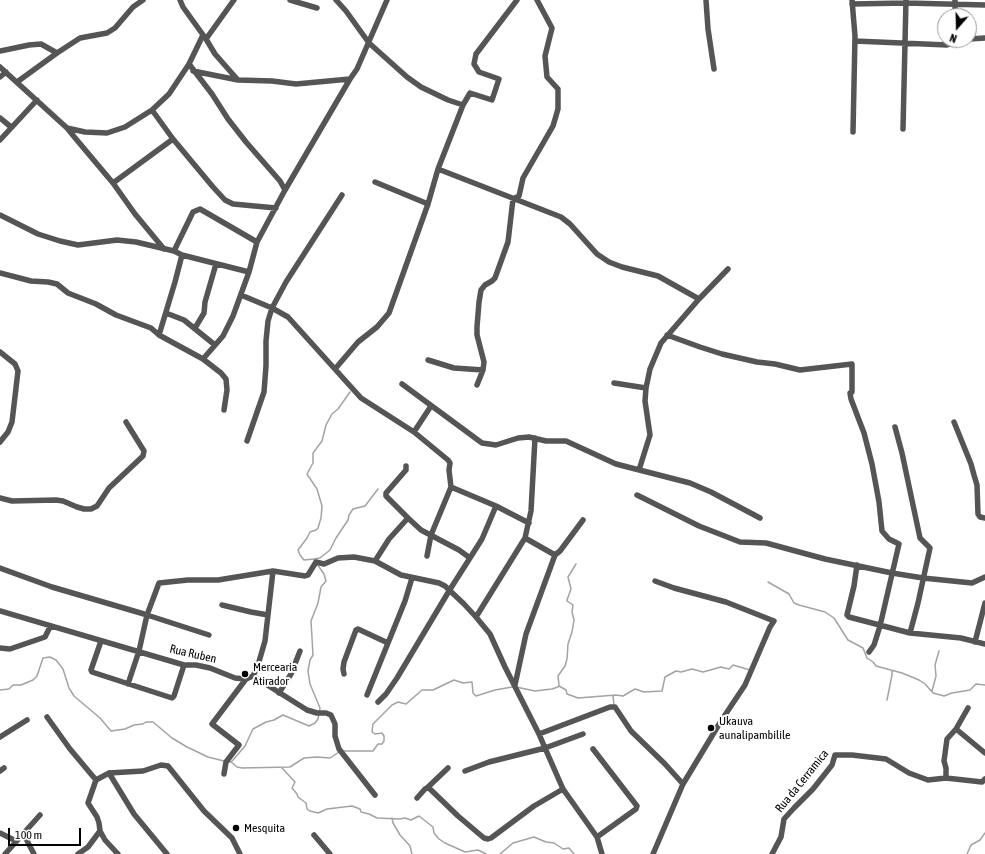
<!DOCTYPE html>
<style>
body{margin:0}
#map{position:relative;width:985px;height:854px;overflow:hidden;background:#fff;font-family:"Asap Condensed",sans-serif}
canvas{display:block}
.north{position:absolute;left:937px;top:8px;width:40px;height:40px;box-sizing:border-box;background:#fff;border:1px solid #999;border-radius:50%;rotate:200deg;font-size:11px;font-weight:700;line-height:16px;text-align:center;color:#000}
.north::after{content:'';display:block;margin:auto;width:14px;height:18px;background:#000;clip-path:polygon(50% 0,100% 100%,50% 72%,0 100%)}
.scale{position:absolute;left:8px;top:828px;width:73px;height:18px;box-sizing:border-box;border:2px solid #000;border-top:0;padding-left:5px;font-size:12px;line-height:14px;white-space:nowrap;color:#000;-webkit-text-stroke:3px #fff;paint-order:stroke}
</style>
<div id="map">
<canvas width="985" height="854"></canvas>
<div class="north">N</div>
<div class="scale">100 m</div>
</div>
<script>
const g = document.querySelector('canvas').getContext('2d');
g.lineJoin = 'round';
const poly = rows => new Path2D(rows.map(r => 'M' + r).join(''));
function strokePath(path, color, width, dash) { g.strokeStyle = color; g.lineWidth = width; g.lineCap = dash ? 'butt' : 'round'; g.setLineDash(dash || []); g.stroke(path); }
function write(font, color, halo, rows, align = 'center') {
  g.font = font + ' "Asap Condensed",sans-serif'; g.lineWidth = 4; g.setLineDash([]); g.textBaseline = 'middle'; g.strokeStyle = halo; g.fillStyle = color; for (const [text, x, y, turn = 0] of rows) {
    g.save(); g.translate(x, y); g.rotate((+turn || 0) * Math.PI / 180); g.textAlign = isNaN(turn) ? turn : align; if (halo) g.strokeText(text, 0, 0); g.fillText(text, 0, 0); g.restore();
  }
}
const stream = poly([
 [314,559,304,560,300,555,298,550,307,538,310,532,316,530,318,528,321,518,322,506,317,489,307,474,313,463,313,453,322,441,326,425,332,414,338,409,350,392],
 [315,561,314,559,320,558,330,550,336,538,348,520,349,515,353,509,365,506,378,489],
 [768,582,789,594,794,603,799,605,825,612,834,618,848,640,863,648,867,658,873,662,876,666,902,673,919,680,925,684,933,693,944,696,952,693,970,690,976,684,985,685],
 [559,686,566,690,567,694,578,698,616,695,623,696,635,689,644,692,662,691,665,677,676,671,681,672,692,669,703,672,721,667,729,669,733,665,750,670],
 [516,687,535,691,552,689,558,687,559,685,558,676,565,666,567,659,568,644,572,632,574,620,572,612,573,605,567,601,567,600,571,589,568,577,576,564],
 [0,690,9,689,13,685,21,685,33,680,37,676,43,658,50,657,56,660,63,669,69,688,74,696,100,718,111,731,125,729,134,725,143,724,146,722,153,722,172,738,187,747,208,757,224,761],
 [932,691,936,676,935,665,939,651],
 [613,696,614,705],
 [887,700,892,675,892,671],
 [342,751,373,751,378,744,382,744,384,741,384,736,382,733,375,734,372,732,373,724,392,705,398,702,406,704,422,690,433,690,454,680,463,683,472,682,473,693,476,696,495,690,512,687],
 [227,762,231,762,233,760,245,746,253,729,266,722,274,720,283,715,309,726,315,723,318,719,320,708,310,684,308,671,310,660,313,655,311,621,318,603,321,587,326,581,324,574,317,564],
 [231,762,237,767,242,768,290,767,304,758,317,757,330,758,339,752],
 [282,768,295,782,292,788,297,794,298,797,306,803,307,809,310,811,318,813,327,809,352,806,360,809,361,812,369,814,377,818,400,819,405,818,411,820,419,816,433,827,434,833,439,839,445,843,465,852,478,850,486,854],
 [392,818,393,823,400,835,410,846,412,854],
 [500,854,513,843,534,837,546,842,554,843,563,849,569,848,574,854],
 [967,854,971,845,980,840,985,833]
]);
const minor = poly([
 [180,0,183,7,206,39,215,54,237,79],
 [290,0,317,8],
 [336,0,346,11,369,43,407,77,421,87,448,100,463,105],
 [706,0,708,29,714,69],
 [852,0,855,36,853,132],
 [955,0,955,16],
 [852,4,906,3,985,5],
 [206,39,234,0],
 [969,39,985,38],
 [855,41,947,45,962,40],
 [0,51,29,45,41,44,57,53],
 [189,64,212,94,228,119,246,142,280,181,285,190],
 [0,67,67,128,76,139,113,183,135,214,164,249],
 [193,71,238,80,272,81,296,84,350,79],
 [0,77,6,72],
 [17,82,57,53,80,38,107,33,115,28,133,7,143,0],
 [152,110,173,139,213,187,225,200,233,204,276,208],
 [0,118,11,127],
 [67,128,85,132,107,133,125,127,152,110,169,94,189,64,203,35],
 [903,129,906,0],
 [0,140,37,100],
 [438,169,561,217,570,224,597,254,609,262,622,267,658,276,699,299],
 [375,182,428,204],
 [113,183,173,139],
 [0,215,38,234,60,241,78,245,117,240,136,242,174,251,182,255,249,272],
 [174,251,193,212,200,209,257,242],
 [0,273,31,281,48,282,57,284,68,293,96,304,116,315,151,328,159,335,203,359,221,373,226,379,227,390,224,410],
 [241,295,272,308,288,317,361,398,414,432,448,460,450,463,449,470,451,487,496,506,529,523],
 [166,313,184,320,215,345],
 [195,328,204,313,205,302,216,264],
 [159,335,175,282,182,255],
 [667,335,700,347,722,354,757,362,775,364,800,370,852,364,852,392,850,393,851,399,864,433,872,464,879,502,882,531,889,539,899,544,880,626,874,645,869,652],
 [0,352,15,364,18,371,12,422,8,432,0,442],
 [203,359,223,336,233,316,249,272,257,242,285,190,350,79,357,69,387,0],
 [428,360,454,368,483,370],
 [335,369,358,342,377,327,389,313,428,204,438,169,463,105,470,93,492,100,499,79,479,72,474,64,476,54,517,0],
 [614,383,646,388],
 [402,384,482,443,496,445,518,438,529,437,546,441,566,441,616,464,690,483,711,492,760,518],
 [477,385,483,370,484,362,477,335,477,327,479,302,481,290,485,285,492,281,495,278,508,242,513,199,519,196,523,178,553,126,558,109,558,89,547,77,545,56,552,28,537,0],
 [954,422,971,464,974,475,977,485,978,514,980,517,985,518],
 [895,427,902,453,920,538,930,548,918,603,910,633],
 [414,432,431,406],
 [247,441,264,392,266,366,266,341,268,321,272,308,286,282,342,195],
 [406,466,406,470,386,493,386,496,408,518],
 [639,470,650,435,645,401,646,388,650,369,661,343,699,299,728,269],
 [637,495,699,526,740,542,766,543,825,559,892,573,923,578,972,583,985,577],
 [0,498,12,501,56,500,63,501,77,507,84,509,91,509,97,506,109,488,143,456,144,451,126,422],
 [525,538,555,555],
 [427,556,431,535,451,487],
 [375,561,389,539,408,518,421,530,459,550,470,558],
 [857,565,854,586,847,615,849,617,910,633,961,638,985,644],
 [0,568,52,587,144,614,209,635],
 [222,605,251,612,268,615],
 [0,611,184,665,196,665,210,668,235,678,246,679],
 [476,617,525,538,531,511,535,438],
 [101,641,91,670,92,672,172,698,174,696,184,665],
 [975,642,985,603],
 [0,648,10,649,45,637,50,627],
 [344,674,343,669,344,662,356,630,358,629,388,643],
 [253,676,307,710,317,713,326,713,331,715,335,724,335,736,339,749,375,795],
 [128,684,139,651,147,615,159,583,188,580,218,580,273,571,305,576,308,575,316,562,324,564,338,558,354,557,375,561,401,575,439,583,445,586,464,604,476,617,490,634,505,667,539,734,545,748,563,789,597,837,602,854],
 [515,685,526,634,555,555,560,551,583,520],
 [279,693,291,674,300,651],
 [367,695,405,601,412,578],
 [378,702,386,694,397,678,449,591,482,539,496,506],
 [47,717,70,749,96,780],
 [956,729,985,753],
 [539,734,610,707,615,707,631,731,665,764,683,784],
 [0,737,27,720],
 [593,749,637,806,636,809,597,837],
 [0,771,4,768],
 [465,771,489,762,545,748,583,734],
 [109,773,134,814,167,854],
 [224,774,226,762,239,745,212,724,246,679,253,676,258,665,265,641,273,571],
 [946,778,946,768,944,761,947,739,956,729,968,708],
 [427,788,448,768],
 [417,798,425,789,427,788,430,789,458,816,484,838,488,839,491,838,534,806,563,789],
 [0,833,16,841],
 [23,833,34,854],
 [314,835,330,854],
 [5,854,40,815],
 [78,854,88,847,100,831],
 [118,854,105,840,100,831,99,823,97,817,88,803,96,780,109,773,143,771,161,765,168,766,204,811,232,838,240,854],
 [653,854,683,784,721,721,745,685,770,627,774,621,726,602,674,588,655,581],
 [772,854,781,837,784,819,794,808,813,789,832,765,835,755,852,755,886,759,909,773,928,780,946,778,982,782,985,779]
]);
const markers = [
 [245,674,4,"#000"],
 [711,728,4,"#000"],
 [236,828,4,"#000"]
];
const streetNames = [
 ["Rua Ruben",193,654,13],
 ["Rua da Cerramica",802,781,-51]
];
const poiNames = [
 ["Mercearia",253,667],
 ["Atirador",253,681],
 ["Ukauva",719,721],
 ["aunalipambilile",719,735],
 ["Mesquita",244,828]
];
strokePath(stream, '#a3a3a3', 1.5);
strokePath(minor, '#555', 5.5);
for (const [x, y, r, color] of markers) { const dot = new Path2D(); dot.arc(x, y, r, 0, 2 * Math.PI); g.fillStyle = color; g.fill(dot); strokePath(dot, '#fff', 1.5); }
write('12px', '#000', '#fff', streetNames);
write('12px', '#000', '#fff', poiNames, 'left');
</script>
